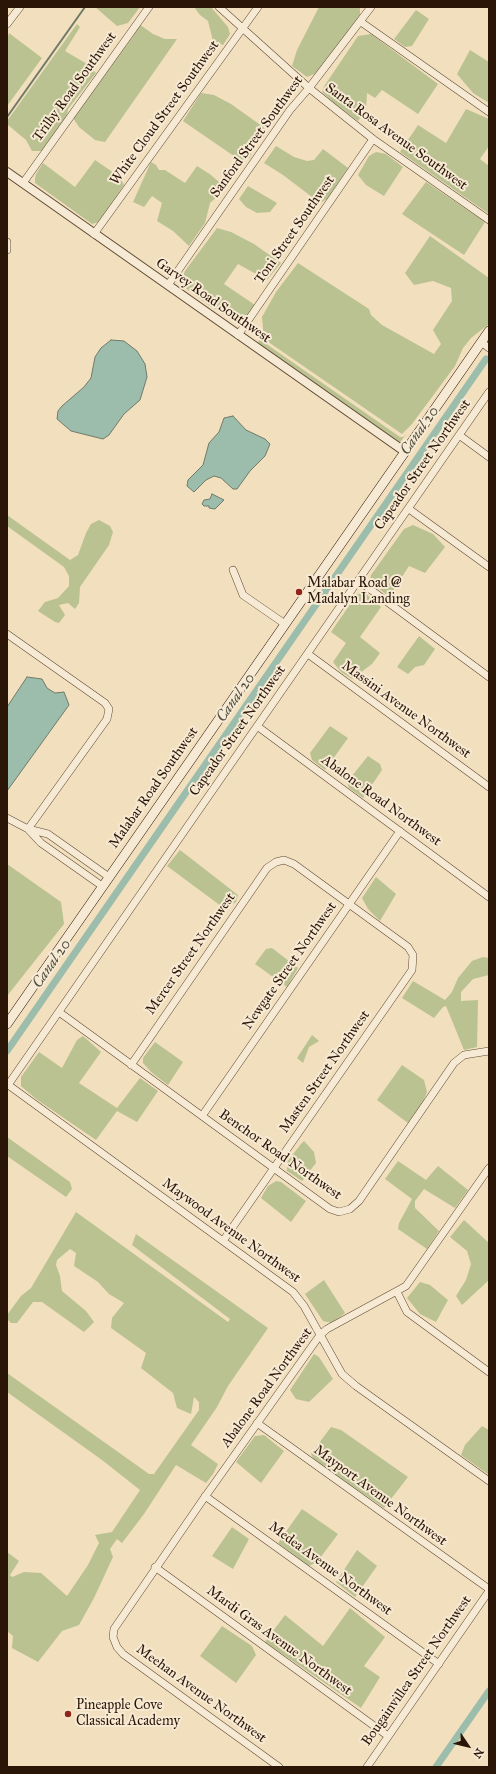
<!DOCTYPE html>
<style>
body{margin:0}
#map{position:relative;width:496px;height:1774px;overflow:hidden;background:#f2dfbd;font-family:"IM FELL Great Primer",serif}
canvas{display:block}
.frame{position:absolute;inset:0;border:8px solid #2b1506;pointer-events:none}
.north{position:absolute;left:448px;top:1726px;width:40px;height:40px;-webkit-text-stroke:3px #f7ead4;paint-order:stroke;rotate:125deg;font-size:11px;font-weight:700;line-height:16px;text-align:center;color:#2b1506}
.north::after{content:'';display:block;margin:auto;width:14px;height:18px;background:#2b1506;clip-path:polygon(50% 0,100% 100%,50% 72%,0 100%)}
</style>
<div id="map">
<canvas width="496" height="1774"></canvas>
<div class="frame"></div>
<div class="north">N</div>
</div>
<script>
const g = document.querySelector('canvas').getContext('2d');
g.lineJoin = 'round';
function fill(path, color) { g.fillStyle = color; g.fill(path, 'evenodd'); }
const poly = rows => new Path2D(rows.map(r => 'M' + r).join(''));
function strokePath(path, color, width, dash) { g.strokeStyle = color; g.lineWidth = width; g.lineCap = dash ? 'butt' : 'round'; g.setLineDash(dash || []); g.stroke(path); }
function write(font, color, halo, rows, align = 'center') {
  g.font = font + ' "IM FELL Great Primer",serif'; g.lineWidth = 4; g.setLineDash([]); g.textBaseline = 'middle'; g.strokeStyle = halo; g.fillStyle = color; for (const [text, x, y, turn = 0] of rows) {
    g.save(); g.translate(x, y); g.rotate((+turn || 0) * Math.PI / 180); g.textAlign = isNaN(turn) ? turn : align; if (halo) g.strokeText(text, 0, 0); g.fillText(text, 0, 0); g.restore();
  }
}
const green = poly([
 [95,7,140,7,128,23,117,26],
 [194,7,211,7,228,27,230,34,223,45,213,41,208,21,200,15],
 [319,7,360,7,360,15,335,49,317,73,307,77,292,66,297,50],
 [416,10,429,19,412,46,405,47,394,39],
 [77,24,80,27,65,51,87,64,96,73,68,109,67,116,42,151,32,151,26,140,8,125,7,121],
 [139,24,153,34,165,39,177,39,105,142,95,140,79,127,73,118,134,35],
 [9,33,42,58,7,106,7,41],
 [371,34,438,84,418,114,382,90,375,98,367,93,366,109,358,121,334,103,322,92,325,85,358,36],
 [470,50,489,62,489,103,473,93,457,74],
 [201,93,214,95,231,104,266,129,264,136,253,147,250,158,241,161,183,121],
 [466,109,489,119,489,146,480,159,489,166,489,214,400,152,418,125,446,143],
 [276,146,294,157,307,161,314,160,323,149,348,168,327,199,320,203,283,175,264,163],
 [376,152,386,154,403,167,384,196,366,185,358,175,369,156],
 [95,160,120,177,124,185,99,222,92,224,35,183,35,179,36,174,43,163,75,187],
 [151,162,156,165,159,170,165,170,185,183,197,166,211,175,226,188,210,203,205,223,189,246,173,231,157,221,162,203,152,196,144,207,133,202],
 [426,182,485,222,464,255,402,214],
 [248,186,277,203,270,212,257,213,246,207,239,199],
 [217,228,231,232,254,244,281,263,267,280,238,264,224,284,255,305,250,313,242,318,231,318,210,306,180,284,185,271],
 [430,236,489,278,489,324,471,338,463,348,455,366,412,424,402,434,264,339,262,317,276,292,298,263,369,309,371,315,382,325,434,354,441,344,433,330,452,301,451,288,433,281,414,285,405,273],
 [260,334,262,341,400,437,403,437,406,434,399,444,258,344],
 [7,515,70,560,78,555,86,533,91,524,99,520,110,526,113,532,109,545,80,587,79,603,75,609,68,603,59,605,65,615,59,623,55,622,38,611,45,602,58,598,69,586,69,576,64,567,7,526],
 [413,525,433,534,445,547,425,573,409,566,389,597,370,581,371,575,404,529],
 [365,593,381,607,360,637,380,653,372,664,352,679,341,672,333,662,346,643,331,632,357,594],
 [419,636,435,649,424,665,415,667,408,674,397,667],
 [330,726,348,738,325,770,312,760,310,753],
 [368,756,380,764,382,770,363,798,349,788,347,782],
 [180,850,238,895,236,902,225,909,167,866],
 [7,864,61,902,64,924,7,996],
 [376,877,396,894,380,921,368,909,362,898],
 [272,948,298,968,287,987,255,964,266,949],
 [483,957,489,958,489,975,473,979,461,992,461,1001,478,1000,477,1047,464,1050,446,1006,443,1007,434,1018,402,998,413,981,445,1000,452,992,458,978,472,961],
 [312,1035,319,1041,309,1047,303,1063,297,1058],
 [83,1036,101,1052,79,1083,117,1108,140,1078,158,1091,137,1122,117,1111,96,1140,36,1099,21,1086,21,1077,39,1052,62,1068,77,1040],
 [155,1042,183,1062,168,1085,151,1072,143,1063,143,1058],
 [402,1065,424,1080,427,1092,421,1107,408,1123,377,1100],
 [7,1137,70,1182,72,1189,66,1197,7,1156],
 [304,1141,314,1152,316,1163,302,1181,287,1171,287,1162,301,1144],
 [398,1161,426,1180,438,1166,468,1190,455,1208,424,1189,415,1201,415,1208,439,1231,427,1249,398,1229,399,1223,412,1199,385,1179],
 [276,1181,281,1182,306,1201,291,1222,261,1198,268,1186],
 [76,1212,228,1322,230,1319,132,1245,136,1234,268,1328,228,1386,217,1407,191,1445,218,1464,213,1474,206,1483,176,1465,144,1514,122,1543,117,1539,110,1549,113,1557,94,1598,79,1625,62,1631,38,1662,12,1648,13,1636,7,1631,7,1552,19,1561,10,1575,12,1577,24,1572,41,1573,67,1596,88,1565,99,1543,95,1535,112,1532,140,1490,102,1460,7,1392,7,1373,149,1474,154,1474,199,1410,199,1402,194,1397,191,1414,177,1408,173,1393,141,1368,146,1353,111,1328,112,1318,124,1303,109,1294,98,1282,74,1266,76,1253,70,1249,57,1260,56,1265,60,1276,62,1291,86,1311,94,1322,84,1332,42,1302,33,1302,17,1323,11,1323,7,1319,7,1315,21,1296,31,1288],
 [464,1220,489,1243,489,1280,462,1305,456,1296,466,1280,471,1264,467,1251,450,1237],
 [324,1280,345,1313,332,1323,323,1321,305,1294],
 [420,1282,430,1285,448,1300,436,1322,420,1314,407,1298],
 [314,1354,319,1357,333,1379,309,1402,296,1399,290,1390],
 [482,1426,489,1430,489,1475,461,1455,465,1445],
 [331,1427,341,1430,408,1477,384,1508,314,1460,311,1454],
 [264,1435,284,1451,261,1483,236,1462,255,1436],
 [302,1509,338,1534,317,1562,309,1566,278,1543],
 [232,1527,249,1539,233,1569,212,1556],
 [357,1550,377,1566,355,1597,336,1582],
 [350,1608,385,1637,364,1666,380,1677,361,1708,265,1642,285,1615,323,1646],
 [222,1626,252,1646,256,1655,236,1683,200,1656]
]);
const water = poly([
 [111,340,124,341,137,351,145,364,147,377,140,400,124,414,109,435,103,439,71,431,57,419,58,411,62,406,84,387,91,378,95,357,101,348,111,340],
 [233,416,246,430,265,439,270,444,265,456,250,471,237,489,233,489,221,478,214,476,206,480,194,492,187,486,188,480,203,465,209,443,219,432,224,418,233,416],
 [212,494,224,500,215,509,209,508,209,506,204,506,202,504,204,500,210,499,212,494],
 [27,677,42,679,47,688,55,693,64,692,69,705,7,791,7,707,27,677]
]);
const stream = poly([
 [7,117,85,7]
]);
const canal = poly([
 [7,1051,486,359],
 [436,1767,489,1691]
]);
const minor = poly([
 [219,7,309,88,373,139,489,220],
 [361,22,489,112],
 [7,24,20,7],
 [23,183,149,7],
 [94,234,258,7],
 [7,242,7,250],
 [168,285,290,110,309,88,371,7],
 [238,335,373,139],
 [481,342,489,348],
 [459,435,489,457],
 [409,509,489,567],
 [233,570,243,595,285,624],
 [359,581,489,677],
 [7,634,105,703,109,709,107,719,28,829],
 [308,654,489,787],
 [257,726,489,897],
 [7,818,28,829,48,834,109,877],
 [28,829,41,843,102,886],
 [59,1012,330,1209,339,1212,350,1209,359,1201,454,1063,464,1055,489,1051],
 [131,1065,267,868,276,862,284,860,294,864,408,947,413,955,412,970,223,1241],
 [7,1084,293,1292,304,1306,342,1374,356,1386,489,1481],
 [8,1085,489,392],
 [202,1116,400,831],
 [397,1292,407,1312,489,1372],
 [257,1423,489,1589],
 [205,1496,439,1664],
 [155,1567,388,1736],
 [279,1767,123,1654,117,1647,113,1637,114,1629,202,1501,320,1335,327,1329,406,1286,489,1168],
 [367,1767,489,1591]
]);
const tertiary = poly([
 [7,172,404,451]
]);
const secondary = poly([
 [7,1024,489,331]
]);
const markers = [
 [299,592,4,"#8f2418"],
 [68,1714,4,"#8f2418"]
];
const streetNames = [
 ["Trilby Road Southwest",75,87,-54],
 ["White Cloud Street Southwest",165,113,-54],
 ["Sanford Street Southwest",257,137,-54],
 ["Santa Rosa Avenue Southwest",396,137,36],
 ["Toni Street Southwest",295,230,-55],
 ["Garvey Road Southwest",213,301,35],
 ["Capeador Street Northwest",423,465,-55],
 ["Massini Avenue Northwest",406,710,36],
 ["Capeador Street Northwest",238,731,-55],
 ["Malabar Road Southwest",154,788,-55],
 ["Abalone Road Northwest",381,801,36],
 ["Mercer Street Northwest",191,954,-55],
 ["Newgate Street Northwest",290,966,-55],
 ["Masten Street Northwest",325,1072,-55],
 ["Benchor Road Northwest",280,1155,35],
 ["Maywood Avenue Northwest",231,1231,36],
 ["Abalone Road Northwest",267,1388,-54],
 ["Mayport Avenue Northwest",380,1496,36],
 ["Medea Avenue Northwest",330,1569,36],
 ["Mardi Gras Avenue Northwest",279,1641,36],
 ["Bougainvillea Street Northwest",417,1671,-55],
 ["Meehan Avenue Northwest",201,1694,36]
];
const poiNames = [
 ["Malabar Road @",307,584],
 ["Madalyn Landing",307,600],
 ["Pineapple Cove",76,1706],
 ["Classical Academy",76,1722]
];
const waterNames = [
 ["Canal 20",420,431,-55],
 ["Canal 20",236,698,-55],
 ["Canal 20",52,964,-55]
];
fill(green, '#bac291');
fill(water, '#9cbdac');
strokePath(water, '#6f7a6a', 1);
strokePath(stream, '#6f7a6a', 2);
strokePath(canal, '#9cbdac', 7);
strokePath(minor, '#5d4834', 8);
strokePath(tertiary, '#5d4834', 10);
strokePath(secondary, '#2b1506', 10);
strokePath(minor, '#f7ead4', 7);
strokePath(tertiary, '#f7ead4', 8);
strokePath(secondary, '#f7ead4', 9);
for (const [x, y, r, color] of markers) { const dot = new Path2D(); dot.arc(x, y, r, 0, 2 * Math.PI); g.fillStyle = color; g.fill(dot); strokePath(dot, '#f7ead4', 1.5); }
write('14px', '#2b1506', '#f7ead4', streetNames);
write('14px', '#2b1506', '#f7ead4', poiNames, 'left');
write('italic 15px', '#535040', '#f7ead4', waterNames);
</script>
